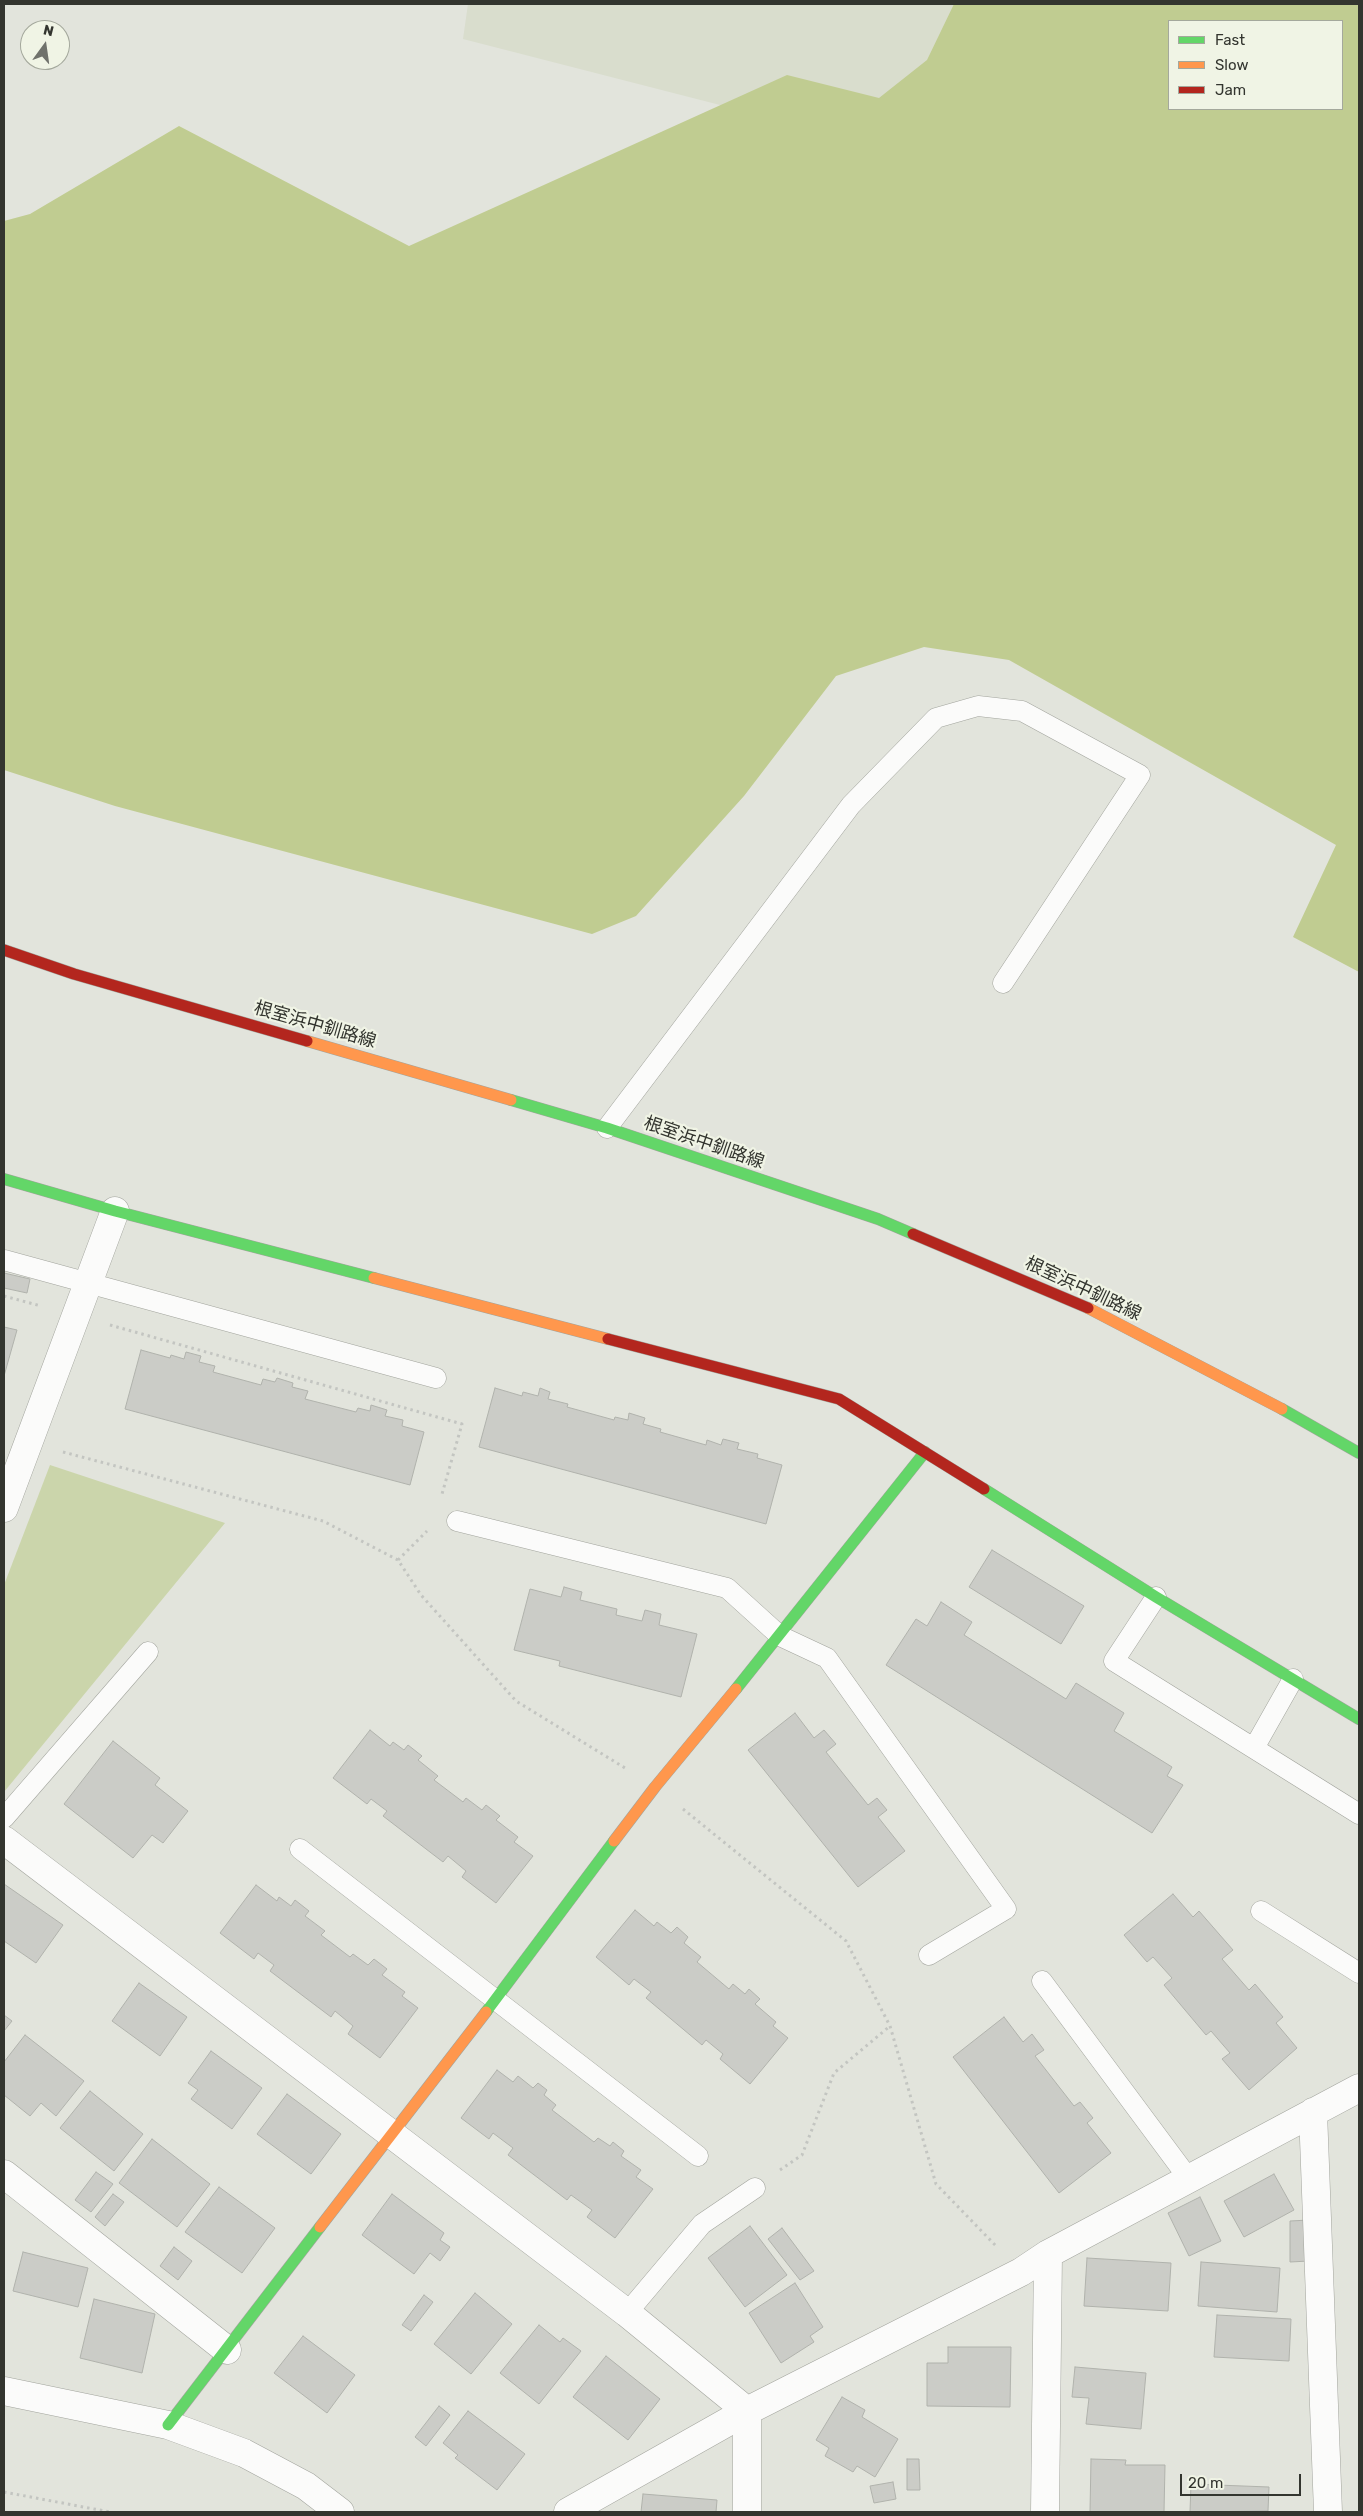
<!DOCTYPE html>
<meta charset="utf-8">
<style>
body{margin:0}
#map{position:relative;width:1363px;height:2516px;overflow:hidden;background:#e2e4dc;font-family:Rubik,sans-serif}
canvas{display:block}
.frame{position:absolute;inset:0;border:5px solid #33352f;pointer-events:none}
.legend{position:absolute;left:1168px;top:20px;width:175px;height:90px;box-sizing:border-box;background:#f0f4e5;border:1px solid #a4a89c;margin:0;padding:6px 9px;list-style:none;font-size:15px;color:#33352f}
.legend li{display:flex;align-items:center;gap:10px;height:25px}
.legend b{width:25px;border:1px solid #a4a89c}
.north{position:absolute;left:20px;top:20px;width:50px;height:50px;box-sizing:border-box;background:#f0f4e5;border:1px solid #a4a89c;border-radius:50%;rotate:14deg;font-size:14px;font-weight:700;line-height:20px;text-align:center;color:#33352f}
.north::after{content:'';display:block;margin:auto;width:18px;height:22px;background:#70726c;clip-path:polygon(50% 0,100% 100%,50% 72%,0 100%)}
.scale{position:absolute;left:1180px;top:2474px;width:121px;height:22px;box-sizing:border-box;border:2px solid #33352f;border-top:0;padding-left:6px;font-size:15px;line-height:18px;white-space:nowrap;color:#33352f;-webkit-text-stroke:4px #f0f4e5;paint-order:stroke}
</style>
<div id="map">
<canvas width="1363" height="2516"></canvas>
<div class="frame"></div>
<ul class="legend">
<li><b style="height:6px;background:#63d668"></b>Fast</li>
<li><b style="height:6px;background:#ff974d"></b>Slow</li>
<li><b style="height:6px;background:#b3261e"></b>Jam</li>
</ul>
<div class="north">N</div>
<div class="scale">20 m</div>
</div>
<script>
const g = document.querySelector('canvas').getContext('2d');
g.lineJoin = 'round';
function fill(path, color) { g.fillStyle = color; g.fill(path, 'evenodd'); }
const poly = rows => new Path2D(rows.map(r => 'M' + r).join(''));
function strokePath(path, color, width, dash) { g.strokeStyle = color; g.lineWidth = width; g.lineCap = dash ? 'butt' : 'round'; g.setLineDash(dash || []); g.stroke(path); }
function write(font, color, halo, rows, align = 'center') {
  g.font = font + ' Rubik,"Noto Sans JP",sans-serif'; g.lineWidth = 4.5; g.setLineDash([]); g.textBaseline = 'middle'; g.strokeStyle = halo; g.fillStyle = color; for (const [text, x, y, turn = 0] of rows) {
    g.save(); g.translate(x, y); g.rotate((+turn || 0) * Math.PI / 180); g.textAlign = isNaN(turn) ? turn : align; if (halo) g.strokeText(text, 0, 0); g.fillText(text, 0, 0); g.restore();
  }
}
const built = poly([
 [468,4,1359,4,1359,285,942,162,463,39],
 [1169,21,1342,21,1342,109,1169,109]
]);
const green = poly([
 [50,1465,225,1523,4,1792,4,1585]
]);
const forest = poly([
 [954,4,1359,4,1359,972,1293,937,1336,845,1009,660,924,647,836,676,744,796,636,916,592,934,115,806,4,770,4,221,30,214,179,126,409,246,787,75,879,98,927,60],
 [1169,21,1342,21,1342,109,1169,109]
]);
const building = poly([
 [4,1273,30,1279,27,1293,4,1288,4,1273],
 [4,1327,17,1330,4,1376,4,1327],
 [141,1350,170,1358,171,1355,184,1359,186,1352,201,1356,199,1362,215,1366,213,1372,261,1385,263,1379,275,1382,277,1378,293,1383,292,1387,308,1391,305,1399,356,1412,358,1408,370,1411,371,1405,387,1410,385,1416,403,1420,402,1426,424,1432,410,1485,125,1409,141,1350],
 [495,1388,522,1396,523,1392,538,1396,540,1388,550,1392,548,1399,568,1404,567,1407,614,1420,615,1417,628,1420,629,1413,645,1418,643,1424,661,1429,660,1432,706,1445,707,1440,721,1445,723,1439,739,1443,737,1449,758,1454,757,1458,782,1465,766,1524,479,1447,495,1388],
 [992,1550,1084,1606,1061,1644,969,1587,992,1550],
 [564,1587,582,1592,580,1600,617,1609,616,1615,642,1621,645,1610,661,1614,659,1625,697,1634,681,1697,559,1666,560,1661,514,1650,530,1589,561,1597,564,1587],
 [941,1602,972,1622,964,1635,1066,1699,1076,1683,1124,1713,1114,1731,1172,1767,1167,1776,1183,1785,1152,1833,886,1665,916,1619,927,1626,941,1602],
 [795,1713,814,1738,824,1730,836,1744,826,1752,868,1805,877,1798,887,1810,878,1817,905,1851,858,1887,748,1750,795,1713],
 [370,1730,390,1746,393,1742,404,1750,408,1745,422,1756,418,1760,438,1776,434,1780,463,1802,466,1798,482,1810,486,1805,500,1816,496,1820,518,1837,514,1842,533,1856,496,1903,462,1877,466,1871,448,1856,443,1862,383,1816,387,1811,371,1799,367,1804,333,1778,370,1730],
 [113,1741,160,1778,155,1785,188,1811,163,1843,152,1835,133,1858,64,1804,113,1741],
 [4,1884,63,1925,36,1963,4,1941,4,1884],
 [256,1885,277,1901,279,1897,291,1906,295,1900,309,1911,305,1916,325,1931,321,1935,350,1957,353,1954,368,1965,374,1959,387,1969,382,1975,405,1992,402,1996,418,2008,380,2058,348,2034,353,2026,335,2011,331,2017,270,1971,274,1965,258,1953,254,1959,220,1933,256,1885],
 [1173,1894,1193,1917,1199,1911,1233,1950,1222,1959,1249,1990,1255,1984,1283,2017,1276,2023,1297,2048,1249,2090,1222,2059,1230,2053,1211,2031,1206,2035,1164,1985,1172,1978,1153,1957,1147,1962,1124,1935,1173,1894],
 [635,1910,654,1926,657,1922,671,1933,677,1927,688,1937,684,1943,701,1957,697,1962,729,1989,733,1984,745,1994,749,1989,760,1999,755,2004,776,2022,773,2026,788,2038,750,2084,720,2059,723,2054,706,2040,702,2045,646,1998,651,1992,634,1979,629,1985,596,1957,635,1910],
 [139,1983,187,2017,160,2056,112,2021,139,1983],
 [4,2015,12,2021,4,2031,4,2015],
 [1004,2017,1023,2042,1032,2034,1044,2050,1035,2056,1074,2106,1080,2102,1093,2118,1087,2123,1111,2153,1059,2193,953,2057,1004,2017],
 [25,2035,84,2081,56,2116,41,2103,30,2116,4,2095,4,2062,25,2035],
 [211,2051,262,2088,232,2129,191,2099,198,2090,188,2083,211,2051],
 [497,2070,513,2082,518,2076,533,2088,538,2083,547,2090,544,2095,556,2105,552,2110,594,2142,598,2138,610,2146,613,2142,624,2151,621,2156,641,2170,636,2177,653,2189,615,2238,587,2217,592,2210,571,2195,567,2200,508,2155,513,2148,493,2133,489,2139,461,2118,497,2070],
 [90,2091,143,2134,114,2171,60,2128,90,2091],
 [287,2094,341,2134,311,2174,257,2134,287,2094],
 [152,2139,210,2184,177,2227,119,2183,152,2139],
 [96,2172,113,2184,91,2212,75,2200,96,2172],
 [1274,2174,1294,2210,1244,2237,1224,2201,1274,2174],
 [219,2187,275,2228,242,2273,185,2232,219,2187],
 [113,2194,124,2202,105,2226,95,2217,113,2194],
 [392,2194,444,2233,440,2240,450,2247,440,2261,430,2253,414,2274,362,2235,392,2194],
 [1200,2197,1221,2241,1189,2256,1168,2213,1200,2197],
 [1309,2220,1309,2261,1290,2262,1290,2221,1309,2220],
 [750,2226,787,2275,745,2307,708,2258,750,2226],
 [782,2228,814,2271,800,2280,768,2239,782,2228],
 [174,2247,192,2261,178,2280,160,2266,174,2247],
 [23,2252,88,2268,78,2307,13,2291,23,2252],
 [1087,2258,1171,2263,1168,2311,1084,2306,1087,2258],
 [1201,2262,1280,2268,1277,2312,1198,2306,1201,2262],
 [795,2283,823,2327,810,2336,814,2342,781,2363,749,2313,795,2283],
 [475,2293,512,2324,471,2374,434,2344,475,2293],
 [424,2295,433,2302,411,2331,402,2325,424,2295],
 [94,2299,155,2314,142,2373,80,2358,94,2299],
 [1217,2315,1291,2319,1289,2361,1214,2357,1217,2315],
 [539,2325,560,2342,563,2338,581,2351,539,2404,500,2373,539,2325],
 [303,2336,355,2375,327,2413,274,2373,303,2336],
 [948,2347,1011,2347,1010,2407,927,2406,927,2363,948,2363,948,2347],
 [606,2356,660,2399,628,2440,573,2397,606,2356],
 [1075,2367,1146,2373,1141,2429,1086,2424,1089,2398,1072,2397,1075,2367],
 [842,2397,865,2410,862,2417,898,2439,875,2477,857,2466,853,2472,825,2456,829,2448,816,2440,842,2397],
 [439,2406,450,2415,426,2446,415,2437,439,2406],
 [468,2411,525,2454,497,2490,455,2458,458,2455,443,2443,468,2411],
 [907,2459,919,2459,920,2490,907,2490,907,2459],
 [1091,2459,1126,2460,1125,2465,1165,2465,1164,2512,1090,2512,1091,2459],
 [893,2482,896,2499,874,2503,870,2486,893,2482],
 [1191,2484,1269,2487,1268,2511,1190,2512,1191,2484],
 [643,2494,717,2500,716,2512,641,2512,643,2494]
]);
const path = poly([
 [4,1296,41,1306],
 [110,1325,462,1424,442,1494],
 [63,1452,323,1521,398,1560,421,1595,516,1701,625,1768],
 [398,1560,427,1531],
 [683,1809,846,1941,890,2026,936,2184,996,2246],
 [780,2170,802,2155,834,2073,890,2026],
 [4,2492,110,2512]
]);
const lane = poly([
 [607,1128,851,805,936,718,978,706,1022,711,1140,775,1003,983],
 [4,1260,436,1378],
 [457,1521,727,1588,780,1636,827,1658,1006,1909,929,1955],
 [1156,1597,1114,1661,1359,1814],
 [1254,1748,1293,1679],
 [4,1818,148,1652],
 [300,1849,698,2156],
 [1261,1911,1359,1973],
 [1042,1981,1189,2179],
 [627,2313,702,2224,755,2188]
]);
const street = poly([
 [4,1508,115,1211],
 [4,1840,627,2313,747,2411,747,2512],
 [1313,2112,1328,2512],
 [4,2174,227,2350],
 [4,2391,168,2425,244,2453,306,2486,340,2512],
 [568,2512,747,2411,1021,2272,1048,2254,1359,2088],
 [1045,2512,1048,2254]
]);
const fast = poly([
 [511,1100,607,1128,878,1219,913,1234],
 [4,1179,115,1211,374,1278],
 [1282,1409,1359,1453],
 [984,1489,1156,1597,1359,1719],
 [736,1689,925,1452],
 [486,2012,614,1841],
 [168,2425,320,2227]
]);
const slow = poly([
 [307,1041,511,1100],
 [374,1278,608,1339],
 [1088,1308,1282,1409],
 [614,1841,655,1787,736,1689],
 [320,2227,486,2012]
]);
const jam = poly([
 [4,950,74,974,307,1041],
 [913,1234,1088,1308],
 [608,1339,839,1399,984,1489]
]);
const streetNames = [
 ["根室浜中釧路線",315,1025,16],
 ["根室浜中釧路線",704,1143,19],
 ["根室浜中釧路線",1083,1289,25]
];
fill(built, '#d9ddcd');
fill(green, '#cbd5ab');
fill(forest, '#c0cc91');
fill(building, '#cbccc7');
strokePath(building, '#b0b2ac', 1);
strokePath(lane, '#a2a49d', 21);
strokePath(street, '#a2a49d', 29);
strokePath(fast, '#a2a49d', 12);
strokePath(slow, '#a2a49d', 12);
strokePath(jam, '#a2a49d', 12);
strokePath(path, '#c3c5c1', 3, [2.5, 4]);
strokePath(lane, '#fbfbfa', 20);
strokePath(street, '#fbfbfa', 28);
strokePath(fast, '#63d668', 11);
strokePath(slow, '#ff974d', 11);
strokePath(jam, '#b3261e', 11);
write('18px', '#33352f', '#f0f4e5', streetNames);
</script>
